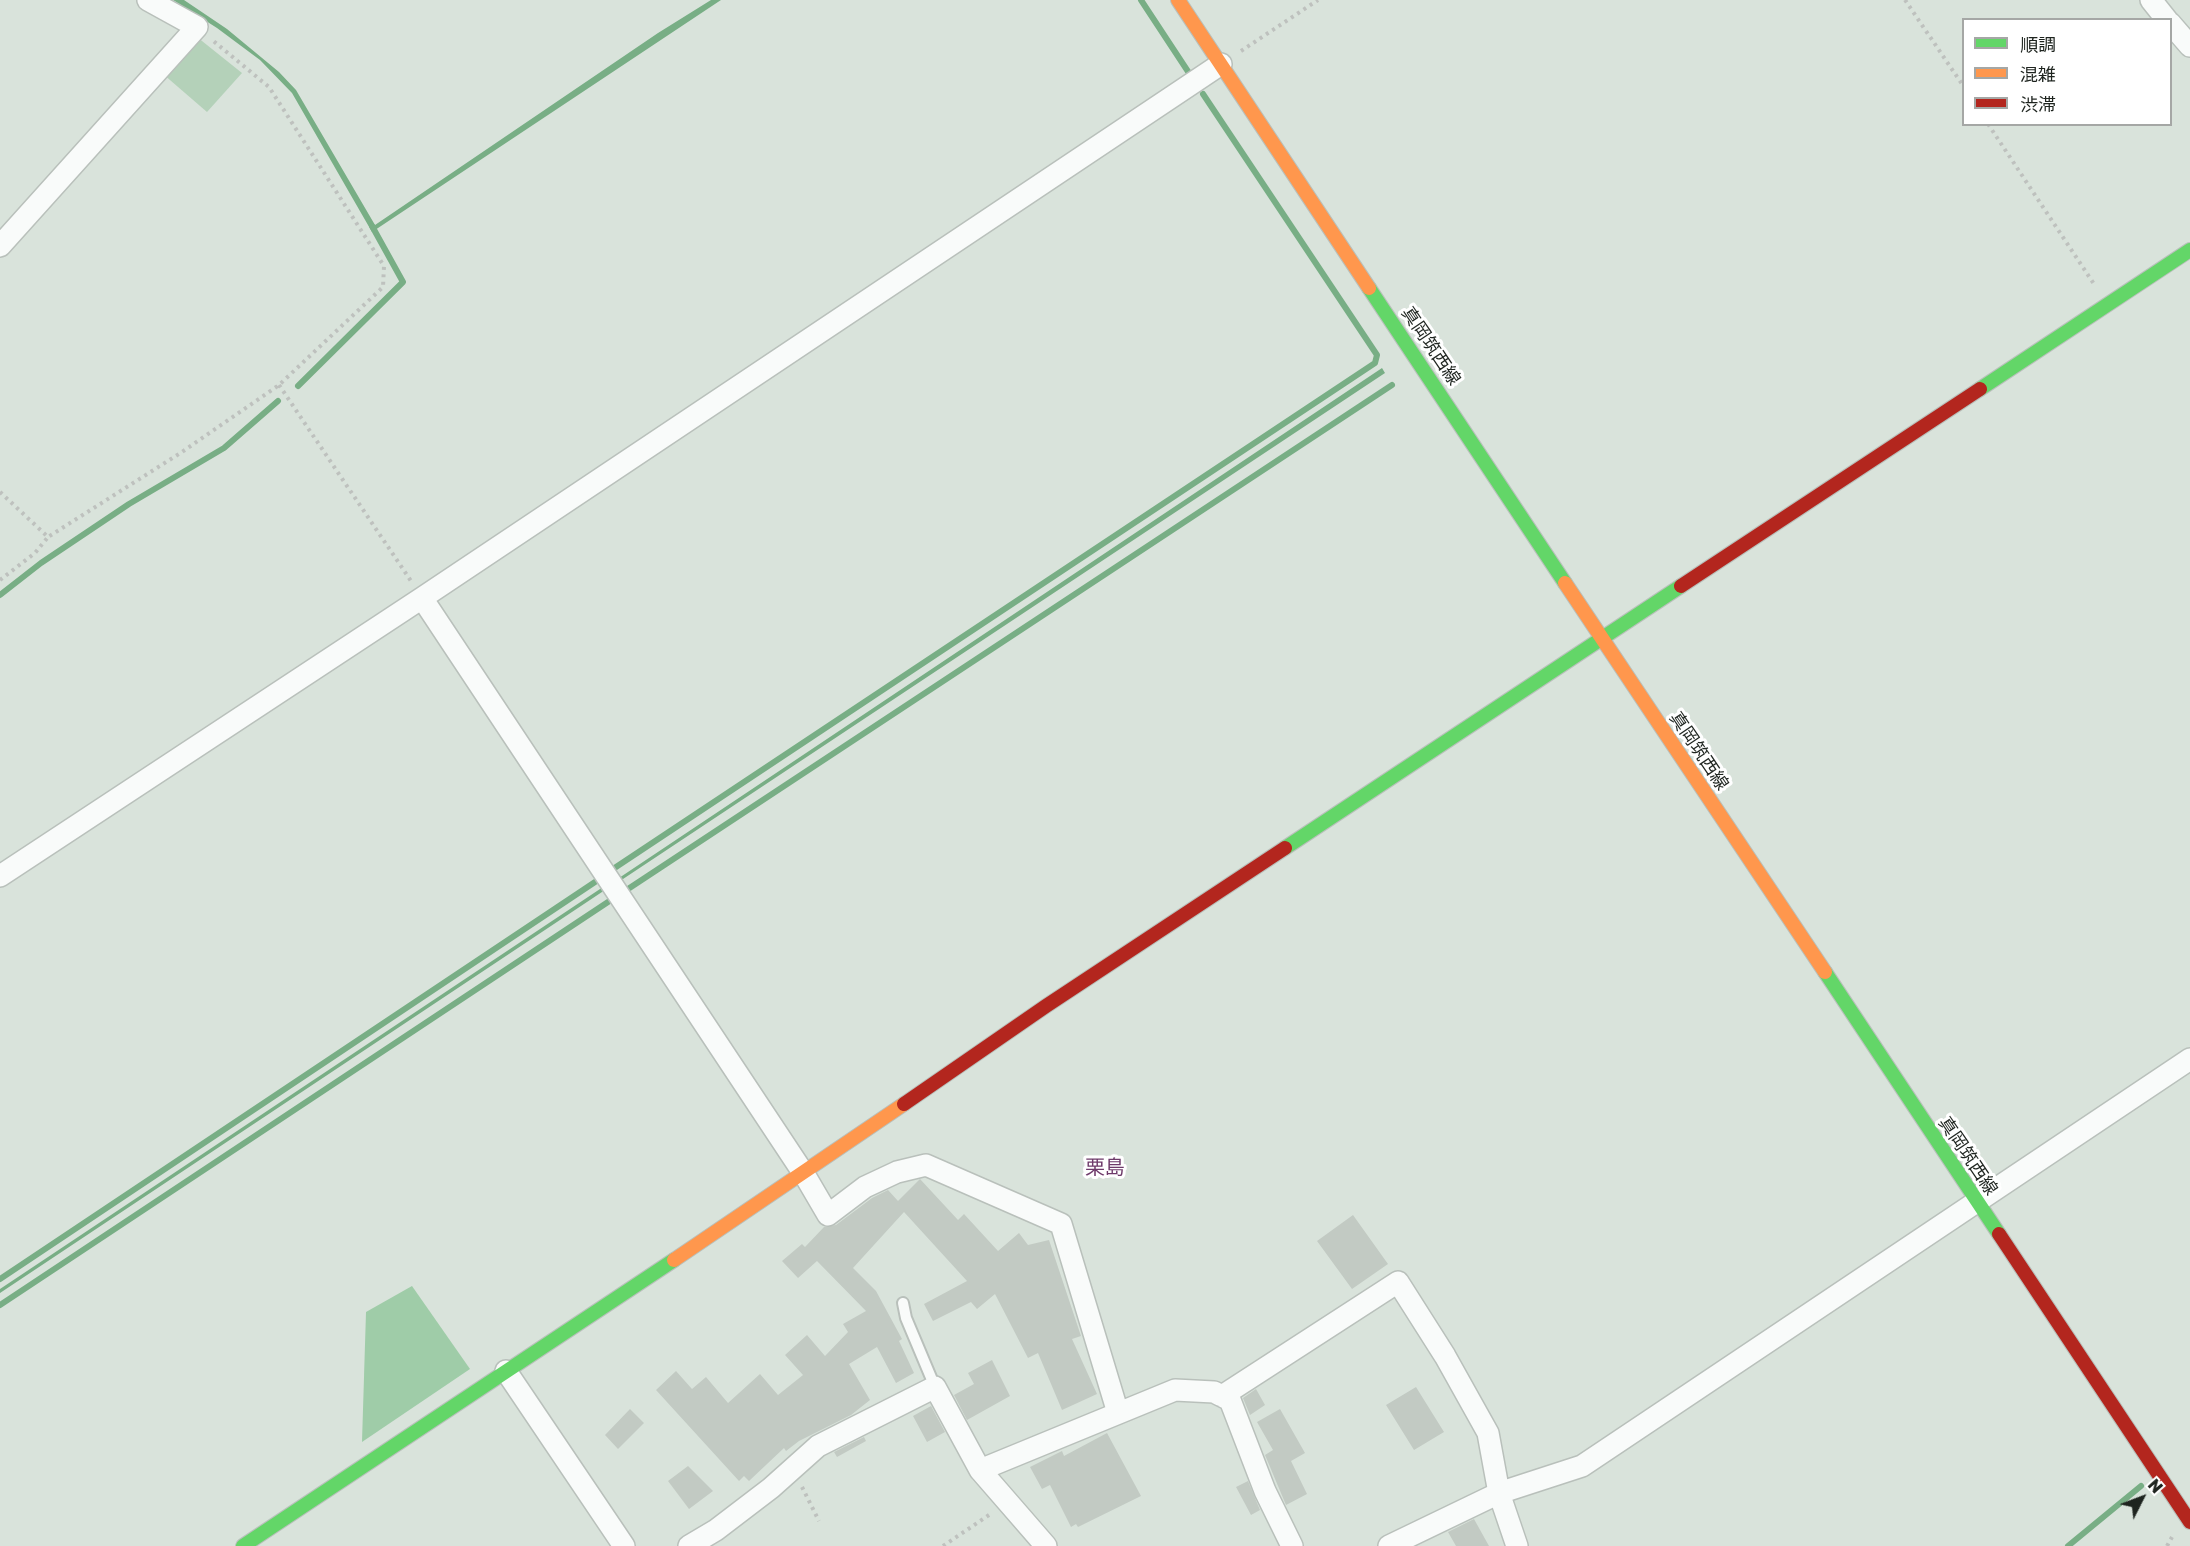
<!DOCTYPE html>
<meta charset="utf-8">
<style>
body{margin:0}
#map{position:relative;width:2190px;height:1546px;overflow:hidden;background:#d9e3db;font-family:"Golos Text","Noto Sans JP",sans-serif}
canvas{display:block}
.legend{position:absolute;left:1962px;top:18px;width:210px;height:108px;box-sizing:border-box;background:#fff;border:2px solid #a5a7a5;margin:0;padding:8px 10px;list-style:none;font-size:18px;color:#1e241f}
.legend li{display:flex;align-items:center;gap:12px;height:30px}
.legend b{width:30px;border:2px solid #a5a7a5}
.north{position:absolute;left:2112px;top:1468px;width:60px;height:60px;-webkit-text-stroke:4px #fff;paint-order:stroke;rotate:48deg;font-size:16px;font-weight:700;line-height:24px;text-align:center;color:#1e241f}
.north::after{content:'';display:block;margin:auto;width:21px;height:27px;background:#1e241f;clip-path:polygon(50% 0,100% 100%,50% 72%,0 100%)}
</style>
<div id="map">
<canvas width="2190" height="1546"></canvas>
<ul class="legend">
<li><b style="height:8px;background:#63d668"></b>順調</li>
<li><b style="height:8px;background:#ff974d"></b>混雑</li>
<li><b style="height:8px;background:#b3261e"></b>渋滞</li>
</ul>
<div class="north">N</div>
</div>
<script>
const g = document.querySelector('canvas').getContext('2d');
g.lineJoin = 'round';
function fill(path, color) { g.fillStyle = color; g.fill(path, 'evenodd'); }
const poly = rows => new Path2D(rows.map(r => 'M' + r).join(''));
function strokePath(path, color, width, dash) { g.strokeStyle = color; g.lineWidth = width; g.lineCap = dash ? 'butt' : 'round'; g.setLineDash(dash || []); g.stroke(path); }
function write(font, color, halo, rows, align = 'center') {
  g.font = font + ' "Golos Text","Noto Sans JP",sans-serif'; g.lineWidth = 6; g.setLineDash([]); g.textBaseline = 'middle'; g.strokeStyle = halo; g.fillStyle = color; for (const [text, x, y, turn = 0] of rows) {
    g.save(); g.translate(x, y); g.rotate((+turn || 0) * Math.PI / 180); g.textAlign = isNaN(turn) ? turn : align; if (halo) g.strokeText(text, 0, 0); g.fillText(text, 0, 0); g.restore();
  }
}
const green = poly([
 [197,37,242,73,207,112,163,74]
]);
const forest = poly([
 [412,1286,470,1369,362,1442,366,1312]
]);
const water = poly([
 [173,0,184,0,227,29,279,72,296,90,375,225,658,33,711,0,721,0,372,232,292,93,260,60,217,28],
 [1382,368,1385,373,620,881,619,878],
 [603,887,605,890,0,1293,0,1289]
]);
const stream = poly([
 [1141,0,1189,73],
 [298,386,403,282,372,226],
 [0,595,41,563,129,504,224,448,278,401],
 [613,869,1375,363,1377,355,1203,94],
 [628,889,1392,385],
 [0,1279,595,882],
 [0,1305,608,902],
 [2068,1546,2141,1486]
]);
const building = poly([
 [920,1179,958,1220,964,1214,998,1251,1019,1233,1028,1245,1049,1240,1081,1336,1072,1339,1097,1394,1062,1410,1038,1353,1028,1358,995,1294,977,1309,971,1302,933,1321,924,1304,967,1281,904,1212,853,1268,876,1291,902,1339,899,1341,914,1373,896,1383,877,1347,849,1364,870,1400,851,1415,799,1441,786,1451,784,1448,749,1481,744,1476,739,1481,656,1390,676,1371,692,1389,706,1377,728,1403,760,1374,778,1395,803,1375,785,1355,807,1335,825,1356,848,1332,843,1324,866,1311,817,1261,798,1278,782,1261,802,1244,805,1247,824,1227,836,1225,872,1198,888,1190,898,1201],
 [1353,1215,1388,1264,1352,1289,1317,1241],
 [992,1360,1010,1396,967,1420,954,1395,974,1384,968,1373],
 [1416,1387,1444,1432,1414,1450,1386,1405],
 [1256,1389,1265,1405,1250,1415,1243,1398],
 [931,1406,945,1432,927,1442,913,1416],
 [630,1409,644,1423,618,1449,605,1435],
 [1280,1409,1305,1453,1291,1461,1307,1494,1286,1505,1265,1455,1273,1450,1257,1422],
 [1107,1433,1141,1496,1078,1527,1076,1524,1071,1527,1050,1485,1042,1489,1030,1467,1062,1451,1064,1456],
 [864,1437,866,1441,837,1457,834,1452],
 [688,1466,713,1491,689,1509,668,1481],
 [1248,1481,1260,1510,1251,1515,1236,1487],
 [1474,1519,1489,1546,1456,1546,1448,1532]
]);
const path = poly([
 [1905,0,1964,87],
 [1241,51,1318,0],
 [1988,124,2094,284],
 [279,385,411,581],
 [0,492,48,537,182,452,279,385,383,287,384,266,269,87,211,39],
 [0,580,35,553,48,537],
 [802,1487,819,1521],
 [943,1546,992,1513],
 [2167,1546,2172,1537]
]);
const lane = poly([
 [903,1303,906,1318,935,1387]
]);
const street = poly([
 [2151,0,2167,20],
 [2170,23,2190,46],
 [0,246,197,27,148,0],
 [422,598,804,1174,828,1215,865,1187,897,1172,926,1165,1061,1224,1118,1413],
 [0,876,422,598,1221,64],
 [506,1371,624,1546],
 [1222,1396,1398,1282,1445,1356,1488,1433,1499,1493,1517,1546],
 [980,1470,1175,1390,1214,1392,1230,1400,1265,1491,1292,1546],
 [689,1546,716,1530,771,1488,818,1446,935,1387,980,1470,1046,1546],
 [1389,1546,1499,1493,1582,1466,2190,1059]
]);
const fast = poly([
 [1369,288,1565,583],
 [1980,389,2190,250],
 [1285,848,1681,586],
 [1825,972,1999,1234],
 [243,1546,674,1260]
]);
const slow = poly([
 [1178,0,1369,288],
 [1565,583,1825,972],
 [674,1260,904,1104]
]);
const jam = poly([
 [1681,586,1980,389],
 [904,1104,1046,1006,1285,848],
 [1999,1234,2190,1522]
]);
const streetNames = [
 ["真岡筑西線",1431,346,56],
 ["真岡筑西線",1699,751,56],
 ["真岡筑西線",1968,1156,56]
];
const neighbourhoodNames = [
 ["栗島",1105,1168]
];
fill(green, '#b4d1b9');
fill(forest, '#9fcca8');
fill(water, '#78ae85');
strokePath(stream, '#78ae85', 6);
fill(building, '#c2cac3');
strokePath(lane, '#b9c0bb', 14);
strokePath(street, '#b9c0bb', 24);
strokePath(fast, '#b9c0bb', 16);
strokePath(slow, '#b9c0bb', 16);
strokePath(jam, '#b9c0bb', 16);
strokePath(path, '#bec1be', 4, [3, 4.5]);
strokePath(lane, '#f9fbfa', 10);
strokePath(street, '#f9fbfa', 21);
strokePath(fast, '#63d668', 14);
strokePath(slow, '#ff974d', 14);
strokePath(jam, '#b3261e', 14);
write('18px', '#1e241f', '#fff', streetNames);
write('20px', '#6e3a6a', '#fff', neighbourhoodNames);
</script>
